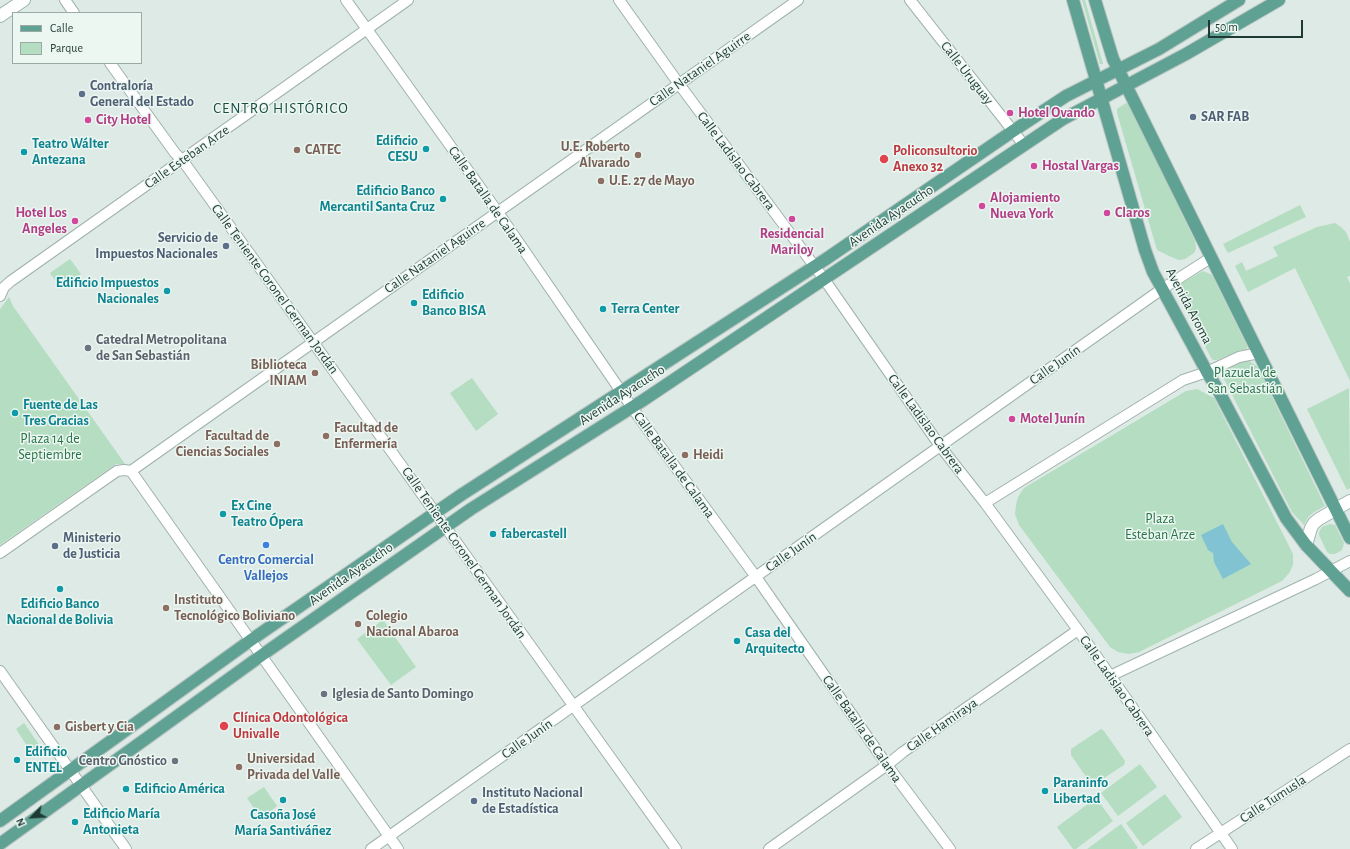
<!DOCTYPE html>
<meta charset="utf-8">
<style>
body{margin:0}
#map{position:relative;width:1350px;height:849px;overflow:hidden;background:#ddeae5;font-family:"Alegreya Sans",sans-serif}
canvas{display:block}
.legend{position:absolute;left:12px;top:12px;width:130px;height:52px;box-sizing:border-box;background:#edf7f2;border:1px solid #9aaba6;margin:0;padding:5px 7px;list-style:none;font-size:12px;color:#1e3a34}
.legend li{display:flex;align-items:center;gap:8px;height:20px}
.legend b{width:20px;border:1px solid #9aaba6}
.north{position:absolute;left:12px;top:797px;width:40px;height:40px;-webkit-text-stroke:3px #edf7f2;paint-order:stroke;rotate:245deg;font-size:11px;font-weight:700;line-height:16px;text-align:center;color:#1e3a34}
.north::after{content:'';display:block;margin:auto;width:14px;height:18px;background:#1e3a34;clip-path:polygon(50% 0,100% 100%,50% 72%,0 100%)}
.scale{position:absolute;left:1208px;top:20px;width:95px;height:18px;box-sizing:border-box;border:2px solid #1e3a34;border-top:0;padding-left:5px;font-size:12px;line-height:14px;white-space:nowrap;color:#1e3a34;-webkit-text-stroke:3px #edf7f2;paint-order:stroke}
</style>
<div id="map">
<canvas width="1350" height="849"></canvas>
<ul class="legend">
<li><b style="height:5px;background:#5fa294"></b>Calle</li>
<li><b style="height:11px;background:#b4ddc1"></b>Parque</li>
</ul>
<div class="north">N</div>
<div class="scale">50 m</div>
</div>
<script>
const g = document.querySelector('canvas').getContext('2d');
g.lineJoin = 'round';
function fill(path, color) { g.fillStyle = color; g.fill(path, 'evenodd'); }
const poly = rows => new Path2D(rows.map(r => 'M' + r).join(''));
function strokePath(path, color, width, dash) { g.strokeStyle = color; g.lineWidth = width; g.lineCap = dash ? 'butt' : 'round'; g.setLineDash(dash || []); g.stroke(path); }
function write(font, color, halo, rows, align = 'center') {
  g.font = font + ' "Alegreya Sans",sans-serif'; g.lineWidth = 3; g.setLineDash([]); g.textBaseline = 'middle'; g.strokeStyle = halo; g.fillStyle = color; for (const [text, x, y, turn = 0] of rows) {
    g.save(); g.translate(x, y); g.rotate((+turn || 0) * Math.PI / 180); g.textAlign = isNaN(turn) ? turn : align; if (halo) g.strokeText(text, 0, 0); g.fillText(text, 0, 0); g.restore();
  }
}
const green = poly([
 [1082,0,1085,0,1103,64,1100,64],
 [1126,103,1129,104,1195,241,1196,249,1194,253,1185,259,1179,260,1169,256,1157,250,1117,113,1117,109],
 [1300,205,1306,217,1228,253,1223,244],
 [1335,223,1341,227,1346,232,1350,242,1350,276,1347,277,1350,283,1350,381,1295,268,1248,292,1235,266,1242,262,1246,271,1278,256,1273,247,1317,227],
 [70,259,81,274,61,289,50,273],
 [1203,271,1212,275,1247,346,1247,349,1244,350,1241,350,1217,360,1213,360,1211,358,1176,289,1177,286],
 [9,297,13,306,125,464,116,464,0,545,0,309],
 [1249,361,1257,366,1325,506,1314,512,1308,517,1304,525,1292,512,1222,375,1223,372,1241,362],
 [472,378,498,414,476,431,450,393],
 [1349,388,1350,488,1347,490,1307,409],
 [1197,389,1214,398,1293,554,1293,565,1289,573,1282,581,1139,652,1129,654,1118,652,1110,647,1019,525,1015,514,1016,505,1018,497,1024,488,1186,391],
 [1330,524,1335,525,1344,543,1342,550,1335,554,1330,554,1327,552,1319,535,1319,532,1322,527],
 [383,620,416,667,391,685,357,639],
 [24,723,40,746,31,752,16,729],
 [1101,729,1104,731,1125,761,1124,765,1095,784,1091,784,1071,755,1071,749],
 [1140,764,1157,787,1118,816,1101,793],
 [264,787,277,806,261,819,247,798],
 [1165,794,1182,817,1143,846,1126,823],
 [1096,798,1113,821,1076,849,1073,849,1057,827],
 [1121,824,1138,848,1136,849,1087,849]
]);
const water = poly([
 [1223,524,1232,542,1251,564,1223,579,1214,562,1213,553,1208,550,1201,535]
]);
const street = poly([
 [65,0,74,13],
 [346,0,497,211,638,416,756,577,887,765,950,849],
 [619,0,679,84,824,279,940,446,985,503,1078,630,1232,849],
 [910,0,1024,145],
 [110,63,175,153,183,161,313,342,676,849],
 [0,296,4,287,11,281,408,0],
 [131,471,798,0],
 [131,471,398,849],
 [985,503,1183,380,1207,372,1239,357,1259,353],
 [0,553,117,471,124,470,131,471],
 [0,671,126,849],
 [1110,676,1316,579,1350,561],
 [371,849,1162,289,1212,257],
 [769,849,887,765,903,752,1078,630],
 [1196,849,1350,749]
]);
const secondary = poly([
 [0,16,24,0],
 [1306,545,1311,528,1314,523,1319,519,1350,501]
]);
const primary = poly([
 [1073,0,1145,250,1153,272,1207,372,1218,390,1286,518,1306,545,1350,591],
 [1095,0,1113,59,1350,538],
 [0,821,251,640,461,495,826,259,1013,131,1066,96,1159,49,1239,0],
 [0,844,262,655,471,509,642,401,1063,119,1186,54,1279,0]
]);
const markers = [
 [82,94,4,"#5c6f8a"],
 [1010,113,4,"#d1479c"],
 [1193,117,4,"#5c6f8a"],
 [88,120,4,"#d1479c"],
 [426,149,4,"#0f9aa8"],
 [297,150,4,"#8d6e63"],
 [24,152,4,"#0f9aa8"],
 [638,155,4,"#8d6e63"],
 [884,159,5,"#e0444e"],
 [1034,166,4,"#d1479c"],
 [601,181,4,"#8d6e63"],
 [443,199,4,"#0f9aa8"],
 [982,206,4,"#d1479c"],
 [1107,213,4,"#d1479c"],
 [792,219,4,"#d1479c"],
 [75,221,4,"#d1479c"],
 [226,246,4,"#5c6f8a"],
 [167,291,4,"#0f9aa8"],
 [414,303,4,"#0f9aa8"],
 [603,309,4,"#0f9aa8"],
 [88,348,4,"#6b7280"],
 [315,373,4,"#8d6e63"],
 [15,413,4,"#0f9aa8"],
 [1012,419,4,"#d1479c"],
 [326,436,4,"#8d6e63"],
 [277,444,4,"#8d6e63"],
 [685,455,4,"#8d6e63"],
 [223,514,4,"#0f9aa8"],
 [493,534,4,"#0f9aa8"],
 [266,545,4,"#3f7fe0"],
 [55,546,4,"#5c6f8a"],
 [60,589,4,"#0f9aa8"],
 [166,608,4,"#8d6e63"],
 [358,624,4,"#8d6e63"],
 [737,641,4,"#0f9aa8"],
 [324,694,4,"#6b7280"],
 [224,726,5,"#e0444e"],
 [57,727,4,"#8d6e63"],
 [17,760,4,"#0f9aa8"],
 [175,761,4,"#6b7280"],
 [239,767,4,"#8d6e63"],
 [126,789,4,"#0f9aa8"],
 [1045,791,4,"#0f9aa8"],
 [283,800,4,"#0f9aa8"],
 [474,801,4,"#5c6f8a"],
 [75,822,4,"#0f9aa8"]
];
const streetNames = [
 ["Calle Nataniel Aguirre",700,69,-35],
 ["Calle Uruguay",967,73,52],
 ["Calle Esteban Arze",187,157,-35],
 ["Calle Ladislao Cabrera",736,161,53],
 ["Calle Batalla de Calama",488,200,55],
 ["Avenida Ayacucho",891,216,-34],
 ["Calle Nataniel Aguirre",435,256,-35],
 ["Calle Teniente Coronel German Jordán",275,289,54],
 ["Avenida Aroma",1189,306,62],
 ["Calle Junín",1055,365,-35],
 ["Avenida Ayacucho",622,395,-33],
 ["Calle Ladislao Cabrera",926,424,54],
 ["Calle Batalla de Calama",674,465,54],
 ["Calle Junín",791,552,-35],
 ["Calle Teniente Coronel German Jordán",464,553,55],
 ["Avenida Ayacucho",351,574,-35],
 ["Calle Ladislao Cabrera",1117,686,55],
 ["Calle Hamiraya",942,725,-35],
 ["Calle Batalla de Calama",862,729,55],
 ["Calle Junín",527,739,-35],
 ["Calle Tumusla",1273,799,-33]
];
const serviceNames = [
 ["Contraloría",90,86],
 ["General del Estado",90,102],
 ["SAR FAB",1201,117],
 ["Servicio de",218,238,"right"],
 ["Impuestos Nacionales",218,254,"right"],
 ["Ministerio",63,538],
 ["de Justicia",63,554],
 ["Instituto Nacional",482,793],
 ["de Estadística",482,809]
];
const hotelNames = [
 ["Hotel Ovando",1018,113],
 ["City Hotel",96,120],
 ["Hostal Vargas",1042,166],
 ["Alojamiento",990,198],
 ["Nueva York",990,214],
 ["Hotel Los",67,213,"right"],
 ["Angeles",67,229,"right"],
 ["Claros",1115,213],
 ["Residencial",792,234,"center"],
 ["Mariloy",792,250,"center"],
 ["Motel Junín",1020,419]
];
const cultureNames = [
 ["Edificio",418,141,"right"],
 ["CESU",418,157,"right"],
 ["Teatro Wálter",32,144],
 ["Antezana",32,160],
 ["Edificio Banco",435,191,"right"],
 ["Mercantil Santa Cruz",435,207,"right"],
 ["Edificio Impuestos",159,283,"right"],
 ["Nacionales",159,299,"right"],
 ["Edificio",422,295],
 ["Banco BISA",422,311],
 ["Terra Center",611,309],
 ["Fuente de Las",23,405],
 ["Tres Gracias",23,421],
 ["Ex Cine",231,506],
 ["Teatro Ópera",231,522],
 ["fabercastell",501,534],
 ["Edificio Banco",60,604,"center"],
 ["Nacional de Bolivia",60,620,"center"],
 ["Casa del",745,633],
 ["Arquitecto",745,649],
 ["Edificio",25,752],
 ["ENTEL",25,768],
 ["Paraninfo",1053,783],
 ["Libertad",1053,799],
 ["Edificio América",134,789],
 ["Edificio María",83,814],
 ["Antonieta",83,830],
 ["Casoña José",283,815,"center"],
 ["María Santiváñez",283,831,"center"]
];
const educationNames = [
 ["U.E. Roberto",630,147,"right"],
 ["Alvarado",630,163,"right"],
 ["CATEC",305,150],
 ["U.E. 27 de Mayo",609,181],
 ["Biblioteca",307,365,"right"],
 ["INIAM",307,381,"right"],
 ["Facultad de",334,428],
 ["Enfermería",334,444],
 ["Facultad de",269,436,"right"],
 ["Ciencias Sociales",269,452,"right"],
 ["Heidi",693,455],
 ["Instituto",174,600],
 ["Tecnológico Boliviano",174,616],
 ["Colegio",366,616],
 ["Nacional Abaroa",366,632],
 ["Gisbert y Cia",65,727],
 ["Universidad",247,759],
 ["Privada del Valle",247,775]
];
const healthNames = [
 ["Policonsultorio",893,151],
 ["Anexo 32",893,167],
 ["Clínica Odontológica",233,718],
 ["Univalle",233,734]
];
const worshipNames = [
 ["Catedral Metropolitana",96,340],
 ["de San Sebastián",96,356],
 ["Iglesia de Santo Domingo",332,694],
 ["Centro Gnóstico",167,761,"right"]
];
const parkNames = [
 ["Plazuela de",1245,373],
 ["San Sebastián",1245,389],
 ["Plaza 14 de",50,439],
 ["Septiembre",50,455],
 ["Plaza",1160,519],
 ["Esteban Arze",1160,535]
];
const shopNames = [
 ["Centro Comercial",266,560],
 ["Vallejos",266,576]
];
const neighbourhoodNames = [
 ["CENTRO HISTÓRICO",281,108]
];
fill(green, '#b4ddc1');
fill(water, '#81c3d3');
strokePath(street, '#a0b2ac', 12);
strokePath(secondary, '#9cb6ae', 14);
strokePath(primary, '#bcc4c2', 14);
strokePath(street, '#fff', 10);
strokePath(secondary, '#fff', 12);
strokePath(primary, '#5fa294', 12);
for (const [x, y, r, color] of markers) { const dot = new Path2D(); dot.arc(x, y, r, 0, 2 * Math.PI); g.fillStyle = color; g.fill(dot); strokePath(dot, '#edf7f2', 1.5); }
write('14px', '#1e3a34', '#edf7f2', streetNames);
write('bold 14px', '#4e5e75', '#edf7f2', serviceNames, 'left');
write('bold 14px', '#b23c85', '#edf7f2', hotelNames, 'left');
write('bold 14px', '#0d838f', '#edf7f2', cultureNames, 'left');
write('bold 14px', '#785e54', '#edf7f2', educationNames, 'left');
write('bold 14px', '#be3a42', '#edf7f2', healthNames, 'left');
write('bold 14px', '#5b616d', '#edf7f2', worshipNames, 'left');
write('14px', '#267347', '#edf7f2', parkNames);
write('bold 14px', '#366cbe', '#edf7f2', shopNames);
g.letterSpacing = '1px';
write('15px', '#194d43', '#edf7f2', neighbourhoodNames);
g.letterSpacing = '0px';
</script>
